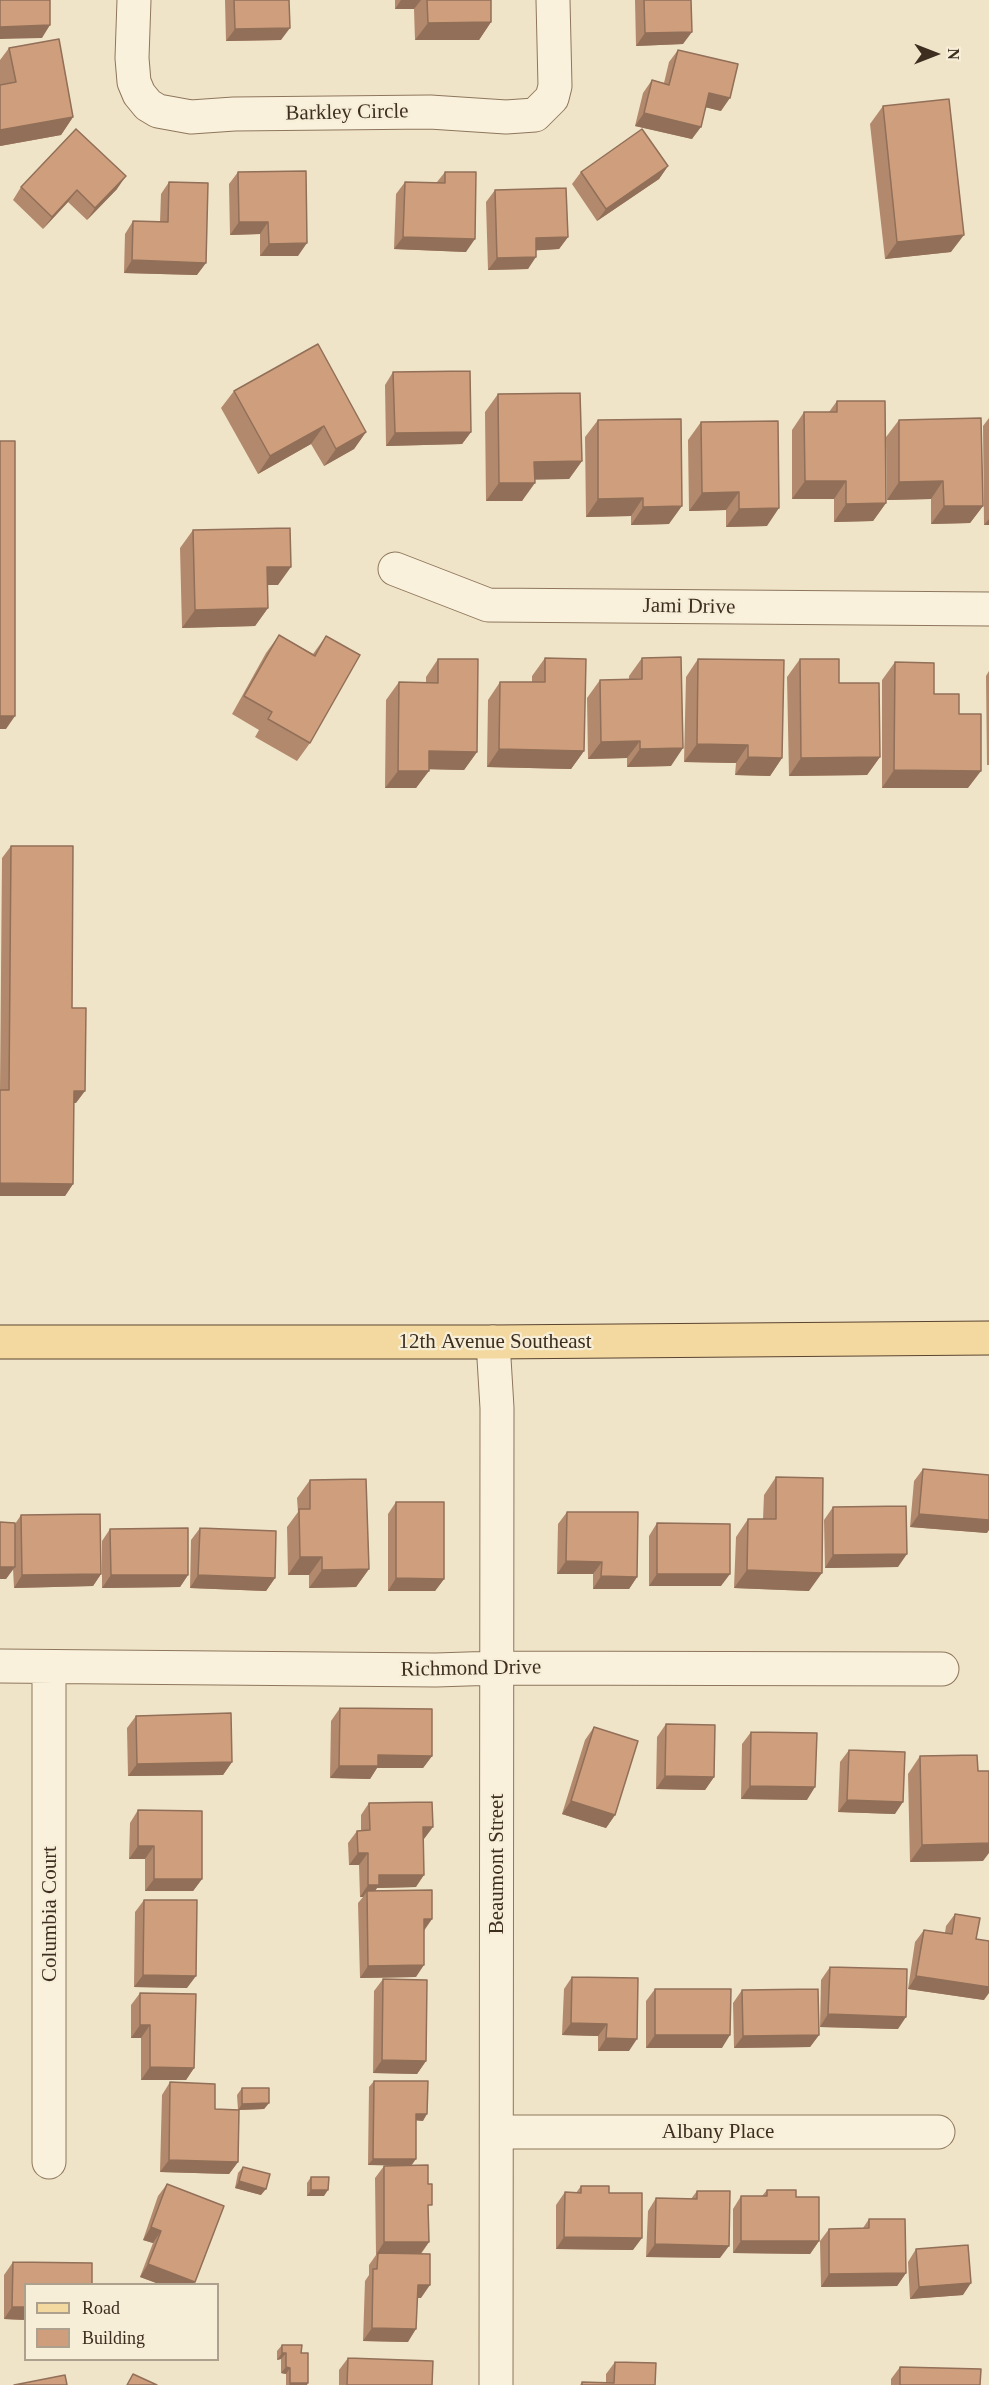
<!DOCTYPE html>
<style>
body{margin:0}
#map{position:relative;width:989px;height:2385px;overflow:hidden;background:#f0e4c8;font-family:"Times New Roman",serif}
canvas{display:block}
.legend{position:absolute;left:24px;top:2283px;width:195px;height:78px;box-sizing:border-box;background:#f7eed8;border:2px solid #ada18e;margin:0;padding:8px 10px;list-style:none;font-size:18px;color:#3d2e20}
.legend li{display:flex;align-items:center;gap:12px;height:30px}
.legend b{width:30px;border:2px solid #ada18e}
.north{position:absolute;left:905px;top:24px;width:60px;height:60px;-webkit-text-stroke:4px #f7eed8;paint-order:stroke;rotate:90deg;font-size:16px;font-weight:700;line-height:24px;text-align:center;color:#3d2e20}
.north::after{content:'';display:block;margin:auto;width:21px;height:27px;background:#3d2e20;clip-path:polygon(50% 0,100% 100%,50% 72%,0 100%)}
</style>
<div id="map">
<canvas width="989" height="2385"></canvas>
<ul class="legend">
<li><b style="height:8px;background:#f3d9a0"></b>Road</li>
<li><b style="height:16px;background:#cf9f7d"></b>Building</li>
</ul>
<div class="north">N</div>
</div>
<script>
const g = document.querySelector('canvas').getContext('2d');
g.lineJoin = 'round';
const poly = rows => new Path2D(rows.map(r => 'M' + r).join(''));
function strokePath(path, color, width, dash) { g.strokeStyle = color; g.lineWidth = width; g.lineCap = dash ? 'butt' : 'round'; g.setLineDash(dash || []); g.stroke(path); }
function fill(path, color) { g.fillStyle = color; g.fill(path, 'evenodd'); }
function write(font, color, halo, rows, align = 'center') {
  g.font = font + ' "Times New Roman",serif'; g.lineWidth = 4.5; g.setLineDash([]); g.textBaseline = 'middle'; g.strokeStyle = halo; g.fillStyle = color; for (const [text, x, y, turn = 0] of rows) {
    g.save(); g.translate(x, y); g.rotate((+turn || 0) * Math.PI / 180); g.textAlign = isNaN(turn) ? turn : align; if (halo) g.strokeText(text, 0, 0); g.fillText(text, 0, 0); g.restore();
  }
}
const street = poly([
 [134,0,132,58,134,82,139,94,148,105,158,111,191,117,234,114,430,112,506,117,535,115,552,98,555,86,553,0],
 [395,569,488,605,989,609],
 [493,1342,497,1408,496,2385],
 [0,1666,436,1670,497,1668,942,1669],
 [49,1667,49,2162],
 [497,2132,938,2132]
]);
const primary = poly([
 [0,1342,493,1342,989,1338]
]);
const wall = poly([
 [225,0,289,0,281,40,226,41],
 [395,0,491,0,491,22,479,40,415,40,414,9,395,9],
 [635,0,691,0,683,44,636,46],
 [9,48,73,117,61,135,0,146,0,60],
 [678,50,721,111,706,107,692,139,635,126,643,93,652,80,664,83,669,62],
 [883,106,951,252,885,259,870,124],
 [668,166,659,179,597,221,572,184,581,172],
 [238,172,298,256,260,256,260,234,230,235,229,184],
 [445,172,466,252,394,249,396,194,405,182,437,182],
 [169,182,197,275,124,273,125,234,133,221,160,222,161,194],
 [21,187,117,189,87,220,68,202,43,229,13,200],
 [495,190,568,237,559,249,536,250,528,269,488,270,486,202],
 [393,372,471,432,462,444,386,446,385,385],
 [234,391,366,432,354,449,324,466,311,444,258,474,221,408],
 [498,394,582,461,569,479,534,479,522,501,486,501,485,412],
 [837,401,886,503,873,521,834,522,834,499,792,499,792,430,804,412,829,412],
 [989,418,989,525,984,525,983,426],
 [598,420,669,524,631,525,631,516,586,517,585,437],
 [899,420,983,506,970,523,931,524,931,499,887,500,886,437],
 [701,422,767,526,726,527,726,510,689,511,688,440],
 [193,530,278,585,267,585,268,608,255,626,182,628,180,548],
 [279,635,313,654,326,636,310,743,297,761,255,737,259,730,232,714,266,653],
 [545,658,584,751,571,769,487,767,488,700,500,682,532,682,532,676],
 [642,658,671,766,627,767,627,758,588,759,587,698,600,680,629,680,629,676],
 [438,659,477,752,464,770,429,769,416,788,385,788,386,700,399,682,426,682,426,677],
 [698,659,782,758,770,776,735,775,736,763,684,762,686,677],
 [800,659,839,683,880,757,867,775,789,776,787,677],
 [895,662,959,714,968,788,882,788,882,680],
 [989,671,989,765,987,765,986,676],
 [11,846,72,1008,76,1103,74,1103,73,1184,65,1196,0,1090,2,858],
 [923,1469,987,1533,910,1527,914,1481],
 [776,1477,809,1591,734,1588,736,1537,748,1519,763,1519,764,1495],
 [310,1480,369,1569,356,1587,309,1588,309,1575,288,1575,287,1527,298,1512,297,1498],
 [396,1502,444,1579,435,1591,388,1591,388,1514],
 [833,1507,898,1567,825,1568,824,1520],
 [567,1512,637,1577,629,1589,593,1589,593,1574,557,1574,558,1524],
 [21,1515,101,1574,93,1586,14,1588,13,1568,6,1579,15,1524],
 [657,1523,721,1586,649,1586,649,1536],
 [200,1528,275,1578,266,1591,190,1588,191,1540],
 [110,1529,188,1575,180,1587,102,1588,102,1541],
 [340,1708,432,1756,423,1768,377,1768,370,1779,330,1778,331,1721],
 [136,1716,232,1762,223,1775,128,1776,127,1728],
 [666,1724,714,1777,705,1790,656,1789,657,1737],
 [594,1727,615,1815,606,1828,562,1814,585,1740],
 [751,1732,807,1800,741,1799,742,1744],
 [849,1750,895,1814,838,1812,840,1762],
 [920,1756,983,1861,910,1862,908,1774],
 [369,1803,424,1839,416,1887,377,1888,375,1890,432,1919,424,1931,416,1977,360,1978,358,1903,363,1897,360,1897,359,1865,349,1865,348,1843,357,1831,361,1831,361,1815],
 [138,1810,202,1879,193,1891,145,1891,145,1859,129,1859,130,1823],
 [144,1900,187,1988,134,1987,135,1912],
 [955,1914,976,1939,984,2000,908,1989,915,1942,924,1930,945,1933,946,1926],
 [830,1967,898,2029,820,2027,821,1980],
 [572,1977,629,2051,598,2051,598,2036,562,2035,564,1989],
 [383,1979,426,2061,417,2074,373,2073,374,1991],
 [655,1989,722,2048,646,2048,646,2001],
 [742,1990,819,2035,810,2047,734,2048,733,2003],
 [140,1993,194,2068,186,2080,141,2080,141,2038,131,2038,131,2005],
 [374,2081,423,2121,416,2120,411,2165,428,2209,429,2242,421,2254,421,2298,417,2298,408,2342,363,2341,365,2281,369,2275,369,2265,376,2255,375,2178,384,2166,398,2165,368,2165,369,2087],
 [170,2082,215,2109,238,2110,237,2095,242,2088,269,2103,264,2109,239,2110,238,2162,229,2174,160,2172,162,2095],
 [243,2167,261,2195,235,2188,238,2173],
 [311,2177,324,2196,307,2196,307,2183],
 [167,2184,194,2284,159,2284,140,2277,153,2243,143,2240,158,2196],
 [581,2186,609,2193,633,2250,556,2249,556,2205,565,2192,576,2193],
 [767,2190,796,2197,819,2241,810,2254,733,2253,733,2209,741,2196,762,2196],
 [697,2191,720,2258,646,2257,648,2211,656,2198,691,2199],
 [869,2219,906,2273,897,2286,821,2287,820,2241,829,2229,863,2228],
 [916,2249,963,2295,910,2299,908,2262],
 [13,2262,26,2320,4,2319,4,2275],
 [282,2345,301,2353,307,2385,286,2385,286,2374,281,2373,281,2359,277,2360,277,2351],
 [348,2358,432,2385,339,2385,339,2370],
 [615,2362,655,2385,580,2385,582,2382,606,2383,606,2374],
 [900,2367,980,2385,891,2385,891,2379]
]);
const shadedWall = poly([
 [401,0,421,0,414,9,395,9],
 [491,22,479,40,415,40,428,23],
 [50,25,42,38,0,39,0,27],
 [290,28,281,40,226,41,235,29],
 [692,32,683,44,636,46,645,33],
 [709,93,730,98,721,111,700,106],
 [644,113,701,127,692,139,635,126],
 [73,117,61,135,0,146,0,130],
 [668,166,659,179,597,221,606,209],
 [126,176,117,189,87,220,95,208],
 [77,190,68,202,43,229,52,217],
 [239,222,268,222,260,234,230,235],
 [964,235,951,252,885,259,897,242],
 [403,237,475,239,466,252,394,249],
 [568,237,559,249,527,251,536,238],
 [307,243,298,256,260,256,269,244],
 [536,257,528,269,488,270,497,258],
 [132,260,206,263,197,275,124,273],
 [324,426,311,444,258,474,270,456],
 [366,432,354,449,324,466,336,449],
 [471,432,462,444,386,446,395,433],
 [582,461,569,479,521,480,534,462],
 [805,481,846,481,834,499,792,499],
 [943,481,931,499,887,500,899,482],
 [499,483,535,483,522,501,486,501],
 [739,492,726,510,689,511,702,493],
 [643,498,631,516,586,517,598,499],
 [886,503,873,521,834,522,846,504],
 [682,506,669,524,631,525,643,507],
 [944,506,983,506,970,523,931,524],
 [779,508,767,526,726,527,739,509],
 [989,519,989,525,984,525],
 [267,567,291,567,278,585,255,585],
 [268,608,255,626,182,628,195,610],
 [0,716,15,716,6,729,0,729],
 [640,741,627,758,588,759,601,742],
 [697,744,748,745,736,763,684,762],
 [683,748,671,766,627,767,640,749],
 [499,749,584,751,571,769,487,767],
 [429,751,477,752,464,770,417,769],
 [748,757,782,758,770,776,735,775],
 [880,757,867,775,789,776,801,758],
 [894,770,981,771,968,788,882,788],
 [398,771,429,771,416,788,385,788],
 [74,1091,85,1091,76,1103,65,1103],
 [0,1183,73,1184,65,1196,0,1196],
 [919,1514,989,1520,989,1530,987,1533,910,1527],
 [907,1554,898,1567,825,1568,833,1555],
 [300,1557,322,1557,309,1575,288,1575],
 [566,1561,602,1562,593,1574,557,1574],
 [0,1567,15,1567,6,1579,0,1579],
 [369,1569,356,1587,309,1588,322,1570],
 [747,1570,822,1573,809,1591,734,1588],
 [101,1574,93,1586,14,1588,22,1575],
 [657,1574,730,1574,721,1586,649,1586],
 [111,1575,188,1575,180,1587,102,1588],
 [198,1575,275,1578,266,1591,190,1588],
 [601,1576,637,1577,629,1589,593,1589],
 [396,1578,444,1579,435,1591,388,1591],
 [378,1755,432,1756,423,1768,377,1768,370,1779,330,1778,339,1766],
 [232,1762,223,1775,128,1776,137,1764],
 [665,1776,714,1777,705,1790,656,1789],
 [750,1786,815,1787,807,1800,741,1799],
 [847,1800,903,1802,895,1814,838,1812],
 [571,1801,615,1815,606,1828,562,1814],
 [423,1827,433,1827,424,1839,414,1839],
 [989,1843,989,1853,983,1861,910,1862,922,1845],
 [138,1846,154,1846,145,1859,129,1859],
 [358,1853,368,1853,359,1865,349,1865],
 [379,1875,424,1875,416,1887,377,1888,371,1897,367,1891,363,1897,360,1897,368,1885],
 [154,1879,202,1879,193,1891,145,1891],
 [424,1919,432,1919,423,1931],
 [424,1965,416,1977,360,1978,368,1966],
 [143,1975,196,1976,187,1988,134,1987],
 [916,1976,989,1987,989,1993,984,2000,908,1989],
 [828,2014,906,2017,898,2029,820,2027],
 [571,2023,607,2024,598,2036,562,2035],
 [140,2025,150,2025,141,2038,131,2038],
 [655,2035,730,2035,722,2048,646,2048],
 [819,2035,810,2047,734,2048,743,2036],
 [606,2038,637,2039,629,2051,598,2051],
 [382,2060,426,2061,417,2074,373,2073],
 [150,2067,194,2068,186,2080,141,2080],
 [269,2103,264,2109,238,2110,242,2104],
 [416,2114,427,2114,423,2121,412,2120],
 [373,2159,416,2159,411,2166,368,2165],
 [169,2160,238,2162,229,2174,160,2172],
 [239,2181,266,2189,261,2195,235,2188],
 [311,2190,328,2190,324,2196,307,2196],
 [151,2227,161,2231,153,2243,143,2240],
 [564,2237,642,2238,633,2250,556,2249],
 [741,2241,819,2241,810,2254,733,2253],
 [384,2242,429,2242,420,2254,378,2253,376,2255],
 [655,2244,729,2246,720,2258,646,2257],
 [148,2264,195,2282,194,2284,159,2284,140,2277],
 [906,2273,897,2286,821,2287,829,2274],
 [971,2283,963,2295,910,2299,919,2287],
 [418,2285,430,2285,421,2298,409,2298],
 [12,2307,26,2307,26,2320,4,2319],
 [372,2328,416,2329,408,2342,363,2341],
 [282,2353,286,2353,281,2359,277,2360],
 [286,2367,290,2368,286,2374,281,2373],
 [290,2383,308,2383,307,2385,289,2385]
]);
const building = poly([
 [0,0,50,0,50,25,0,27,0,0],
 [234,0,289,0,290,28,235,29,234,0],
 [427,0,491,0,491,22,428,23,427,0],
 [644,0,691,0,692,32,645,33,644,0],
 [59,39,73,117,0,130,0,85,16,82,9,48,59,39],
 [678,50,738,64,730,98,709,93,701,127,644,113,652,80,669,85,678,50],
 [949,99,964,235,897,242,883,106,949,99],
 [76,129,126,176,95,208,77,190,52,217,21,187,76,129],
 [642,129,668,166,606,209,581,172,642,129],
 [306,171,307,243,269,244,268,222,239,222,238,172,306,171],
 [445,172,476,172,475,239,403,237,405,182,445,183,445,172],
 [169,182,208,183,206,263,132,260,133,221,168,222,169,182],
 [566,188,568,237,536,238,536,257,497,258,495,190,566,188],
 [318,344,366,432,336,449,324,426,270,456,234,391,318,344],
 [470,371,471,432,395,433,393,372,470,371],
 [580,393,582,461,534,462,535,483,499,483,498,394,580,393],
 [837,401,885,401,886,503,846,504,846,481,805,481,804,412,837,412,837,401],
 [981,418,983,506,944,506,943,481,899,482,899,420,981,418],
 [681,419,682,506,643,507,643,498,598,499,598,420,681,419],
 [778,421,779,508,739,509,739,492,702,493,701,422,778,421],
 [0,441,15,441,15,716,0,716,0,441],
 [290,528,291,567,267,567,268,608,195,610,193,530,290,528],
 [279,635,315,656,326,636,360,655,310,743,268,719,272,712,244,696,279,635],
 [681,657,683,748,640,749,640,741,601,742,600,680,642,679,642,658,681,657],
 [545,658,586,659,584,751,499,749,500,682,545,682,545,658],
 [438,659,478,659,477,752,429,751,429,771,398,771,399,682,438,683,438,659],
 [698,659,784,660,782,758,748,757,748,745,697,744,698,659],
 [800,659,839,659,839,683,879,683,880,757,801,758,800,659],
 [895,662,934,663,934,694,959,694,959,714,981,714,981,771,894,770,895,662],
 [11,846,73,846,72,1008,86,1008,85,1091,74,1091,73,1184,0,1183,0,1090,9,1090,11,846],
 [923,1469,989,1475,989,1520,919,1514,923,1469],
 [776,1477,823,1478,822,1573,747,1570,748,1519,776,1519,776,1477],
 [366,1479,369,1569,322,1570,322,1557,300,1557,299,1509,310,1509,310,1480,366,1479],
 [396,1502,444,1502,444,1579,396,1578,396,1502],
 [906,1506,907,1554,833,1555,833,1507,906,1506],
 [567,1512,638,1512,637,1577,601,1576,602,1562,566,1561,567,1512],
 [100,1514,101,1574,22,1575,21,1515,100,1514],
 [0,1522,15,1523,15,1567,0,1567,0,1522],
 [657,1523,730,1524,730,1574,657,1574,657,1523],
 [188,1528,188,1575,111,1575,110,1529,188,1528],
 [200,1528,276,1531,275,1578,198,1575,200,1528],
 [340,1708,432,1709,432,1756,378,1755,378,1766,339,1766,340,1708],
 [231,1713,232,1762,137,1764,136,1716,231,1713],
 [666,1724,715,1725,714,1777,665,1776,666,1724],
 [594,1727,638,1741,615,1815,571,1801,594,1727],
 [751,1732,817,1733,815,1787,750,1786,751,1732],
 [849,1750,905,1752,903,1802,847,1800,849,1750],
 [977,1755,978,1771,989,1771,989,1843,922,1845,920,1756,977,1755],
 [432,1802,433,1827,423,1827,424,1875,379,1875,379,1885,368,1885,368,1853,358,1853,357,1831,370,1830,369,1803,432,1802],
 [138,1810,202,1811,202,1879,154,1879,154,1846,138,1846,138,1810],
 [432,1890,432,1919,424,1919,424,1965,368,1966,367,1891,432,1890],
 [144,1900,197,1900,196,1976,143,1975,144,1900],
 [955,1914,980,1918,976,1939,989,1941,989,1987,916,1976,924,1930,952,1934,955,1914],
 [830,1967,907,1969,906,2017,828,2014,830,1967],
 [572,1977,638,1978,637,2039,606,2038,607,2024,571,2023,572,1977],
 [383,1979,427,1980,426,2061,382,2060,383,1979],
 [655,1989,731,1989,730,2035,655,2035,655,1989],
 [818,1989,819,2035,743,2036,742,1990,818,1989],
 [140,1993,196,1994,194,2068,150,2067,150,2025,140,2025,140,1993],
 [374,2081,428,2081,427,2114,416,2114,416,2159,373,2159,374,2081],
 [170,2082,215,2084,215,2109,239,2110,238,2162,169,2160,170,2082],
 [242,2088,269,2088,269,2103,242,2104,242,2088],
 [428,2165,428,2184,432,2184,432,2205,428,2205,429,2242,384,2242,384,2166,428,2165],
 [243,2167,270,2174,266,2189,239,2181,243,2167],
 [311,2177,329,2177,328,2190,311,2190,311,2177],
 [167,2184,224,2206,195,2282,148,2264,161,2231,151,2227,167,2184],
 [581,2186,609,2186,609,2193,642,2193,642,2238,564,2237,565,2192,581,2193,581,2186],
 [767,2190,796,2190,796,2197,819,2197,819,2241,741,2241,741,2196,767,2196,767,2190],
 [697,2191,730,2191,729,2246,655,2244,656,2198,697,2199,697,2191],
 [869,2219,905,2219,906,2273,829,2274,829,2229,869,2228,869,2219],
 [968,2245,971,2283,919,2287,916,2249,968,2245],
 [378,2253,430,2254,430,2285,418,2285,416,2329,372,2328,373,2269,377,2269,378,2253],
 [13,2262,92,2263,92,2284,26,2284,26,2307,12,2307,13,2262],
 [282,2345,302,2345,301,2353,308,2353,308,2383,290,2383,290,2368,286,2367,286,2353,282,2353,282,2345],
 [348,2358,433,2361,432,2385,347,2385,348,2358],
 [615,2362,656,2363,655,2385,582,2385,582,2382,614,2383,615,2362],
 [900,2367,981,2369,980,2385,900,2385,900,2367],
 [133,2374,157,2385,127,2385,133,2374],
 [65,2375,67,2385,14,2385,65,2375]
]);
const streetNames = [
 ["Barkley Circle",347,113,-1],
 ["Jami Drive",689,607,1],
 ["12th Avenue Southeast",495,1342],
 ["Richmond Drive",471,1669,-1],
 ["Beaumont Street",497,1864,-90],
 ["Columbia Court",50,1914,-90],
 ["Albany Place",718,2132]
];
strokePath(street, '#8d765c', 35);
strokePath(primary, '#5b4430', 35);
strokePath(street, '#faf1dc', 33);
strokePath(primary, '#f3d9a0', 33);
fill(wall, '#b2896c');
fill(shadedWall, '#916f58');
fill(building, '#cf9f7d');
strokePath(building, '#916f58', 1.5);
write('21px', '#3d2e20', '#f7eed8', streetNames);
</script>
